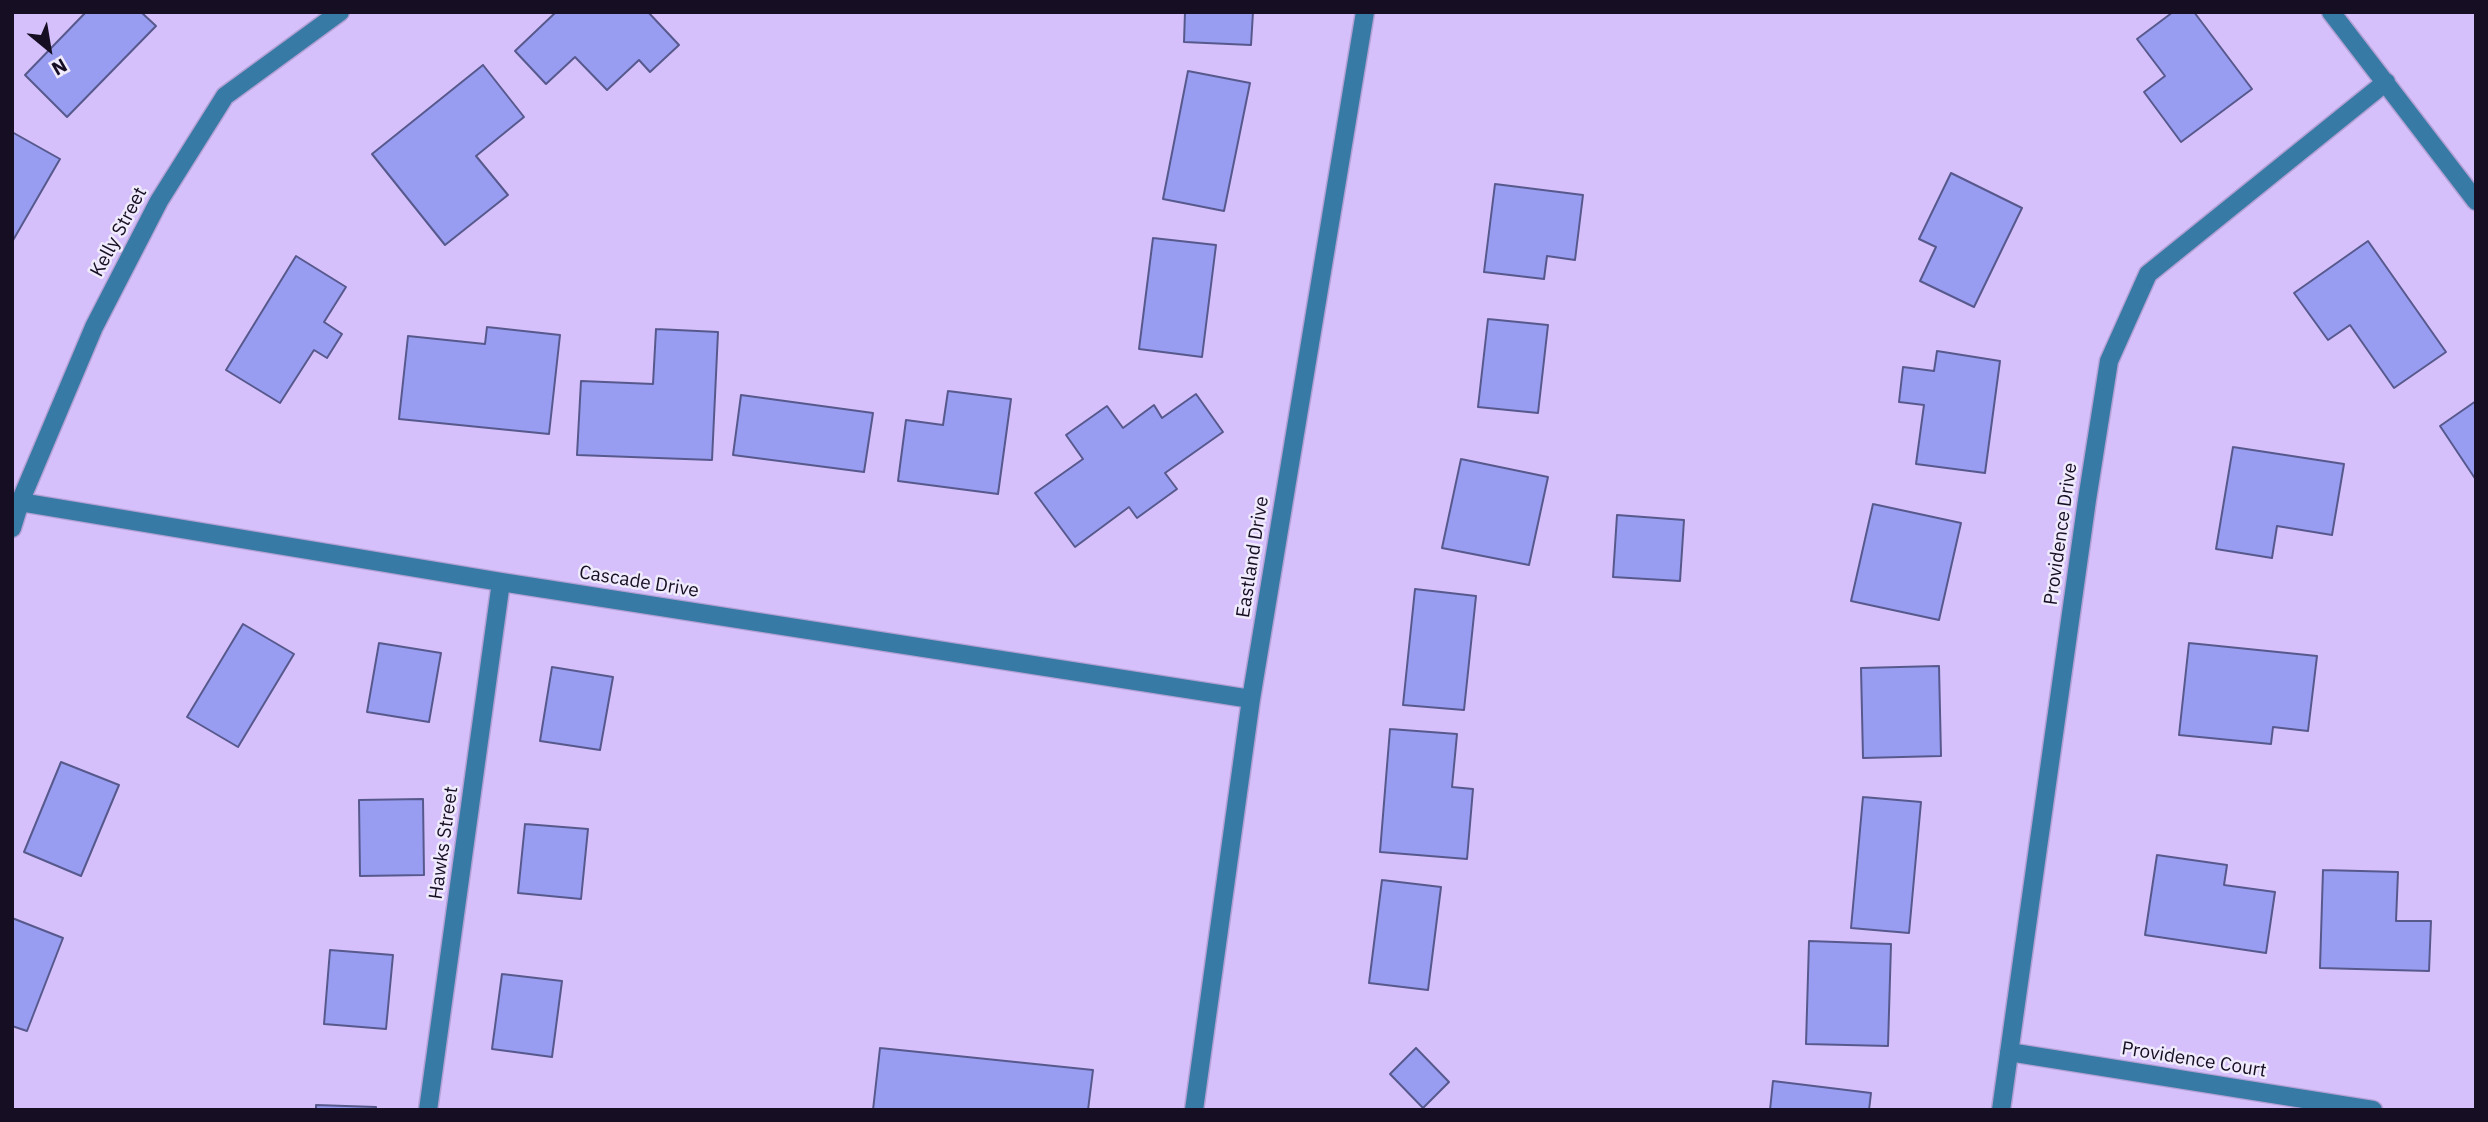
<!DOCTYPE html>
<style>
body{margin:0}
#map{position:relative;width:2488px;height:1122px;overflow:hidden;background:#d5c0fb;font-family:"IBM Plex Sans",sans-serif}
canvas{display:block}
.frame{position:absolute;inset:0;border:14px solid #160e22;pointer-events:none}
.north{position:absolute;left:14px;top:14px;width:70px;height:70px;-webkit-text-stroke:5px #efeafc;paint-order:stroke;rotate:150deg;font-size:19px;font-weight:700;line-height:28px;text-align:center;color:#160e22}
.north::after{content:'';display:block;margin:auto;width:24px;height:32px;background:#160e22;clip-path:polygon(50% 0,100% 100%,50% 72%,0 100%)}
</style>
<div id="map">
<canvas width="2488" height="1122"></canvas>
<div class="frame"></div>
<div class="north">N</div>
</div>
<script>
const g = document.querySelector('canvas').getContext('2d');
g.lineJoin = 'round';
function fill(path, color) { g.fillStyle = color; g.fill(path, 'evenodd'); }
const poly = rows => new Path2D(rows.map(r => 'M' + r).join(''));
function strokePath(path, color, width, dash) { g.strokeStyle = color; g.lineWidth = width; g.lineCap = dash ? 'butt' : 'round'; g.setLineDash(dash || []); g.stroke(path); }
function write(font, color, halo, rows, align = 'center') {
  g.font = font + ' "IBM Plex Sans",sans-serif'; g.lineWidth = 5; g.setLineDash([]); g.textBaseline = 'middle'; g.strokeStyle = halo; g.fillStyle = color; for (const [text, x, y, turn = 0] of rows) {
    g.save(); g.translate(x, y); g.rotate((+turn || 0) * Math.PI / 180); g.textAlign = isNaN(turn) ? turn : align; if (halo) g.strokeText(text, 0, 0); g.fillText(text, 0, 0); g.restore();
  }
}
const building = poly([
 [86,12,141,12,156,26,67,117,25,75,86,12],
 [556,12,648,12,679,45,650,72,639,60,607,90,575,57,546,84,515,51,556,12],
 [1185,12,1253,12,1251,45,1184,42,1185,12],
 [2173,12,2194,12,2252,89,2181,142,2144,92,2165,76,2137,39,2173,12],
 [483,65,524,117,476,156,508,195,445,245,372,154,483,65],
 [1188,71,1250,83,1224,211,1163,199,1188,71],
 [12,132,60,159,12,242,12,132],
 [1951,173,2022,208,1974,307,1920,281,1936,247,1919,239,1951,173],
 [1495,184,1583,195,1575,260,1547,256,1544,279,1484,272,1495,184],
 [1153,238,1216,245,1202,357,1139,349,1153,238],
 [2368,241,2446,352,2394,388,2350,325,2328,340,2294,293,2368,241],
 [296,256,346,287,324,322,342,334,327,358,314,350,280,403,226,370,296,256],
 [1488,319,1548,325,1538,413,1478,407,1488,319],
 [487,327,560,335,549,434,399,419,408,336,485,344,487,327],
 [656,329,718,332,712,460,577,455,581,381,653,384,656,329],
 [1937,351,2000,361,1985,473,1916,464,1924,405,1899,402,1903,367,1934,371,1937,351],
 [948,391,1011,399,998,494,898,481,906,420,943,425,948,391],
 [1196,394,1223,432,1165,473,1177,489,1137,518,1129,507,1075,547,1035,493,1083,459,1066,435,1107,406,1123,428,1154,405,1162,418,1196,394],
 [741,395,873,413,864,472,733,455,741,395],
 [2476,401,2476,480,2440,426,2476,401],
 [2233,447,2344,464,2332,535,2277,526,2272,558,2216,549,2233,447],
 [1461,459,1548,477,1529,565,1442,548,1461,459],
 [1873,504,1961,523,1939,620,1851,601,1873,504],
 [1617,515,1684,520,1680,581,1613,577,1617,515],
 [1415,589,1476,596,1464,710,1403,705,1415,589],
 [243,624,294,654,238,747,187,717,243,624],
 [379,643,441,653,429,722,367,712,379,643],
 [2189,643,2317,656,2308,731,2273,727,2271,744,2179,735,2189,643],
 [1939,666,1941,756,1863,758,1861,668,1939,666],
 [552,667,613,677,600,750,540,741,552,667],
 [1390,729,1457,734,1452,787,1473,789,1467,859,1380,852,1390,729],
 [61,762,119,785,81,876,24,852,61,762],
 [1863,797,1921,802,1909,933,1851,928,1863,797],
 [423,799,424,875,360,876,359,800,423,799],
 [525,824,588,829,581,899,518,893,525,824],
 [2157,855,2227,865,2224,885,2275,892,2266,953,2145,935,2157,855],
 [2323,870,2398,872,2396,921,2431,921,2429,971,2320,968,2323,870],
 [1382,880,1441,887,1428,990,1369,983,1382,880],
 [12,918,63,938,27,1031,12,1026,12,918],
 [1809,941,1891,944,1888,1046,1806,1044,1809,941],
 [330,950,393,955,386,1029,324,1024,330,950],
 [502,974,562,981,552,1057,492,1049,502,974],
 [880,1048,1093,1070,1088,1110,873,1110,880,1048],
 [1416,1048,1449,1082,1423,1108,1390,1074,1416,1048],
 [1773,1081,1871,1093,1869,1110,1770,1110,1773,1081],
 [316,1105,376,1107,376,1110,316,1110,316,1105]
]);
const minor = poly([
 [2331,12,2476,201],
 [20,502,501,582,1251,699],
 [12,528,20,502,94,327,159,201,225,96,340,12],
 [2009,1052,2373,1110],
 [428,1110,501,582],
 [1194,1110,1251,699,1365,12],
 [2001,1110,2087,500,2109,361,2148,274,2386,82]
]);
const streetNames = [
 ["Kelly Street",119,232,-62],
 ["Providence Drive",2061,534,-82],
 ["Eastland Drive",1253,557,-81],
 ["Cascade Drive",639,582,9],
 ["Hawks Street",444,843,-82],
 ["Providence Court",2194,1060,9]
];
fill(building, '#989df2');
strokePath(building, '#57598d', 2);
strokePath(minor, '#b3a0d4', 21);
strokePath(minor, '#387aa6', 18);
write('19px', '#160e22', '#efeafc', streetNames);
</script>
